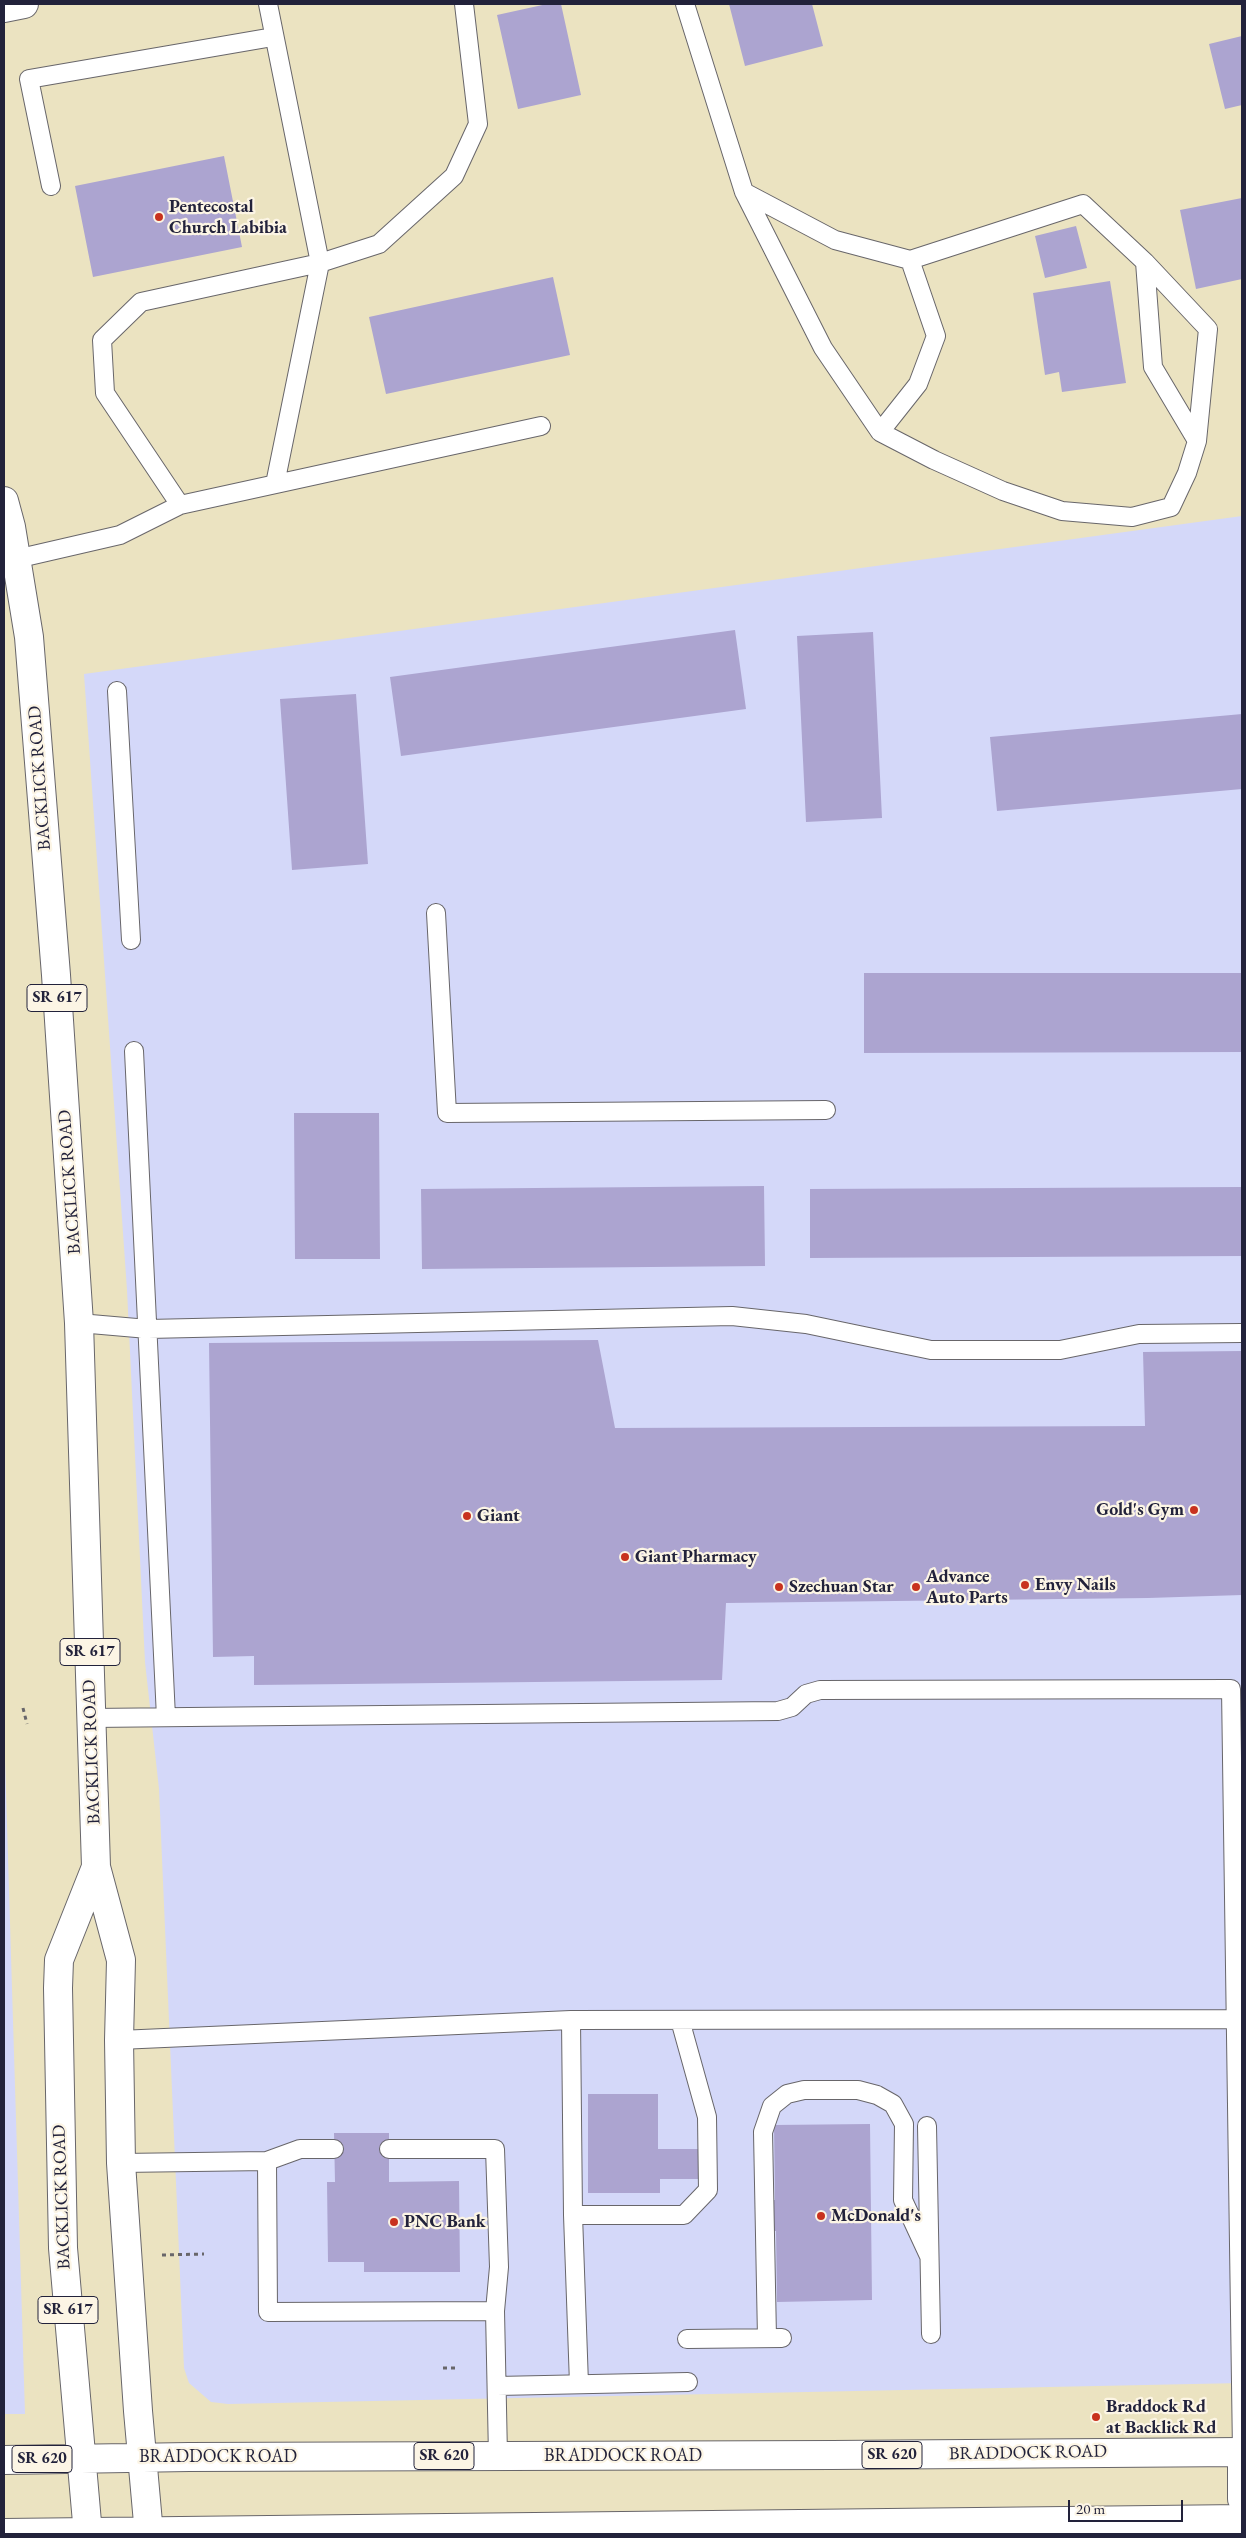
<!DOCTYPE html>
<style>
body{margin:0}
#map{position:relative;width:1246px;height:2538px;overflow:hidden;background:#ebe3c1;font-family:"EB Garamond",serif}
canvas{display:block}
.frame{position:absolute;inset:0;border:5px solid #22223b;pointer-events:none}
.scale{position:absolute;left:1068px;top:2500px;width:115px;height:22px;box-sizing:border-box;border:2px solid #22223b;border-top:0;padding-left:6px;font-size:15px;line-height:18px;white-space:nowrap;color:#22223b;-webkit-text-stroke:4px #fcf5e5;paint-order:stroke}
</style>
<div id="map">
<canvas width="1246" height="2538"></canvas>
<div class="frame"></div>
<div class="scale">20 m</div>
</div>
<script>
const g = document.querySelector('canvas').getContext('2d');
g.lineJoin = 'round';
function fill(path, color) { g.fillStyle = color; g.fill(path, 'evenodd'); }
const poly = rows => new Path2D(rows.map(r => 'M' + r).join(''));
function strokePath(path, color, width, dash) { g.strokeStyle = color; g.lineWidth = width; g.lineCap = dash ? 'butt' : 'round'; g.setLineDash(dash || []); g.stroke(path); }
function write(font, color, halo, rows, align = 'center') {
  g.font = font + ' "EB Garamond",serif'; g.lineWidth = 4.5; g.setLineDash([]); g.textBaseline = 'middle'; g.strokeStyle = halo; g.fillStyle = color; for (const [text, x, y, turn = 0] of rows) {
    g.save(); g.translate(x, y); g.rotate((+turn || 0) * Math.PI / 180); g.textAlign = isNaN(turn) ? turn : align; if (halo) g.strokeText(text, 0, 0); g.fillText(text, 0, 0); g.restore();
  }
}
const built = poly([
 [1242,516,1242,2383,228,2404,211,2402,189,2383,184,2368,159,1789,145,1662,127,1290,84,674],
 [4,1714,5,1759,25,2414,4,2414]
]);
const building = poly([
 [547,4,561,4,581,95,518,109,497,15],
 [729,4,812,4,823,46,745,66],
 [1242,36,1242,105,1225,109,1209,44],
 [224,156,242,247,93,277,75,186],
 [1242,198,1242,279,1196,289,1180,210],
 [1076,226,1087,268,1045,278,1035,236],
 [553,277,570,355,386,394,369,317],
 [1110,281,1126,383,1062,392,1059,372,1045,375,1033,293],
 [735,630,746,709,401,756,390,677],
 [873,632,882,818,806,822,797,636],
 [356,694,368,864,292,870,280,699],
 [1242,714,1242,789,997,811,990,737],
 [864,973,1242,973,1242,1052,864,1053],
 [294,1113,379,1113,380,1259,295,1259],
 [764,1186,765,1266,422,1269,421,1189],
 [1242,1187,1242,1256,810,1258,810,1189],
 [598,1340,615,1428,1145,1426,1143,1352,1242,1351,1242,1595,1148,1598,726,1603,722,1680,254,1685,254,1656,213,1657,209,1343],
 [588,2094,658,2094,658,2149,699,2149,699,2179,660,2179,660,2193,588,2193],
 [870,2124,872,2300,777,2302,776,2231,771,2231,771,2200,775,2200,774,2125],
 [334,2133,389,2133,389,2182,459,2181,460,2272,364,2272,364,2262,328,2262,327,2182,335,2182]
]);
const path = poly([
 [23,1708,27,1724],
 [162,2255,204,2254],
 [443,2368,459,2368]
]);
const service = poly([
 [268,4,320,263,379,244,454,176,478,124,464,4],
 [685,4,744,192,823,348,880,432,918,384,936,336,910,260,835,240,744,192],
 [51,186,29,79,273,37],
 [1145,262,1153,367,1197,441],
 [880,432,934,460,1003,491,1062,511,1132,517,1171,507,1187,473,1197,441,1208,329,1145,262,1083,204,910,260],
 [275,484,320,263,141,302,102,340,105,393,180,505,541,426],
 [16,559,120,535,180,505],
 [117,691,131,940],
 [436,913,447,1113,826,1110],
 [134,1051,166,1717],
 [79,1323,148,1329,732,1316,806,1324,931,1350,1060,1350,1139,1334,1242,1333],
 [91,1718,778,1711,792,1707,806,1694,820,1690,1231,1689,1242,2452],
 [571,2020,573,2215,579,2384],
 [119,2040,571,2020,1235,2019],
 [927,2126,931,2334],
 [389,2149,495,2149,499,2267,495,2311],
 [267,2161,300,2149,334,2149],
 [121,2163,267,2161,268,2312,495,2311,498,2456],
 [573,2215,684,2215,708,2190,707,2117,680,2020],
 [767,2338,763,2132,772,2106,787,2094,804,2090,858,2090,877,2095,893,2104,904,2124,903,2200,929,2256],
 [687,2339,782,2338],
 [497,2386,688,2382]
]);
const minor = poly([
 [4,8,24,4]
]);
const primary = poly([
 [4,501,11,527,29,637,56,975,79,1323,96,1867,121,1960,119,2040,121,2163,138,2411,149,2534],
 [1242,2452,1242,2499],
 [4,2460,189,2457,832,2455,1242,2452],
 [4,2533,1242,2519],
 [88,2534,63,2248,58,1988,59,1960,96,1867]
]);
const markers = [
 [159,217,5,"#c8321e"],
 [1194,1510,5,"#c8321e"],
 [467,1516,5,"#c8321e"],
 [625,1557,5,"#c8321e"],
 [1025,1585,5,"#c8321e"],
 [779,1587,5,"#c8321e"],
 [916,1587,5,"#c8321e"],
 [821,2216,5,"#c8321e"],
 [394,2222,5,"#c8321e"],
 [1096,2417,5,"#c8321e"]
];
const shields = [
 [57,998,60],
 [90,1652,60],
 [68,2310,60],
 [892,2455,60],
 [444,2456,60],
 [42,2459,60]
];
const shieldNames = [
 ["SR 617",57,998],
 ["SR 617",90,1652],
 ["SR 617",68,2310],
 ["SR 620",892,2455],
 ["SR 620",444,2456],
 ["SR 620",42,2459]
];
const poiNames = [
 ["Pentecostal",169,207],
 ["Church Labibia",169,228],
 ["Gold's Gym",1184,1510,"right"],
 ["Giant",477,1516],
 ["Giant Pharmacy",635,1557],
 ["Advance",926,1577],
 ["Auto Parts",926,1598],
 ["Envy Nails",1035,1585],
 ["Szechuan Star",789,1587],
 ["McDonald's",831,2216],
 ["PNC Bank",404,2222],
 ["Braddock Rd",1106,2407],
 ["at Backlick Rd",1106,2428]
];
const streetNames = [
 ["BACKLICK ROAD",40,778,-94],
 ["BACKLICK ROAD",70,1182,-94],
 ["BACKLICK ROAD",92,1752,-92],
 ["BACKLICK ROAD",62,2197,-92],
 ["BRADDOCK ROAD",1028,2453,-1],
 ["BRADDOCK ROAD",623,2456],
 ["BRADDOCK ROAD",218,2457]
];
fill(built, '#d4d8f9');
fill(building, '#aca4d0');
strokePath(service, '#68666a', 20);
strokePath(minor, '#68666a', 30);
strokePath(primary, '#68666a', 30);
strokePath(path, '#68666a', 3, [4, 4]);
strokePath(service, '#fff', 18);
strokePath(minor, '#fff', 28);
strokePath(primary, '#fff', 28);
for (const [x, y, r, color] of markers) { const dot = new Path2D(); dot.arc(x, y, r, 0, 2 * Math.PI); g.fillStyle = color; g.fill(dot); strokePath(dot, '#fcf5e5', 2); }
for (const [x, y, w] of shields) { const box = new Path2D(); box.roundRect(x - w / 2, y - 13.5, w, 27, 4); g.fillStyle = '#fcf5e5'; g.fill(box); strokePath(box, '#22223b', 1); }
write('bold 16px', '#22223b', null, shieldNames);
write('bold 18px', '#22223b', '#fcf5e5', poiNames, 'left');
write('18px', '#22223b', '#fcf5e5', streetNames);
</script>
